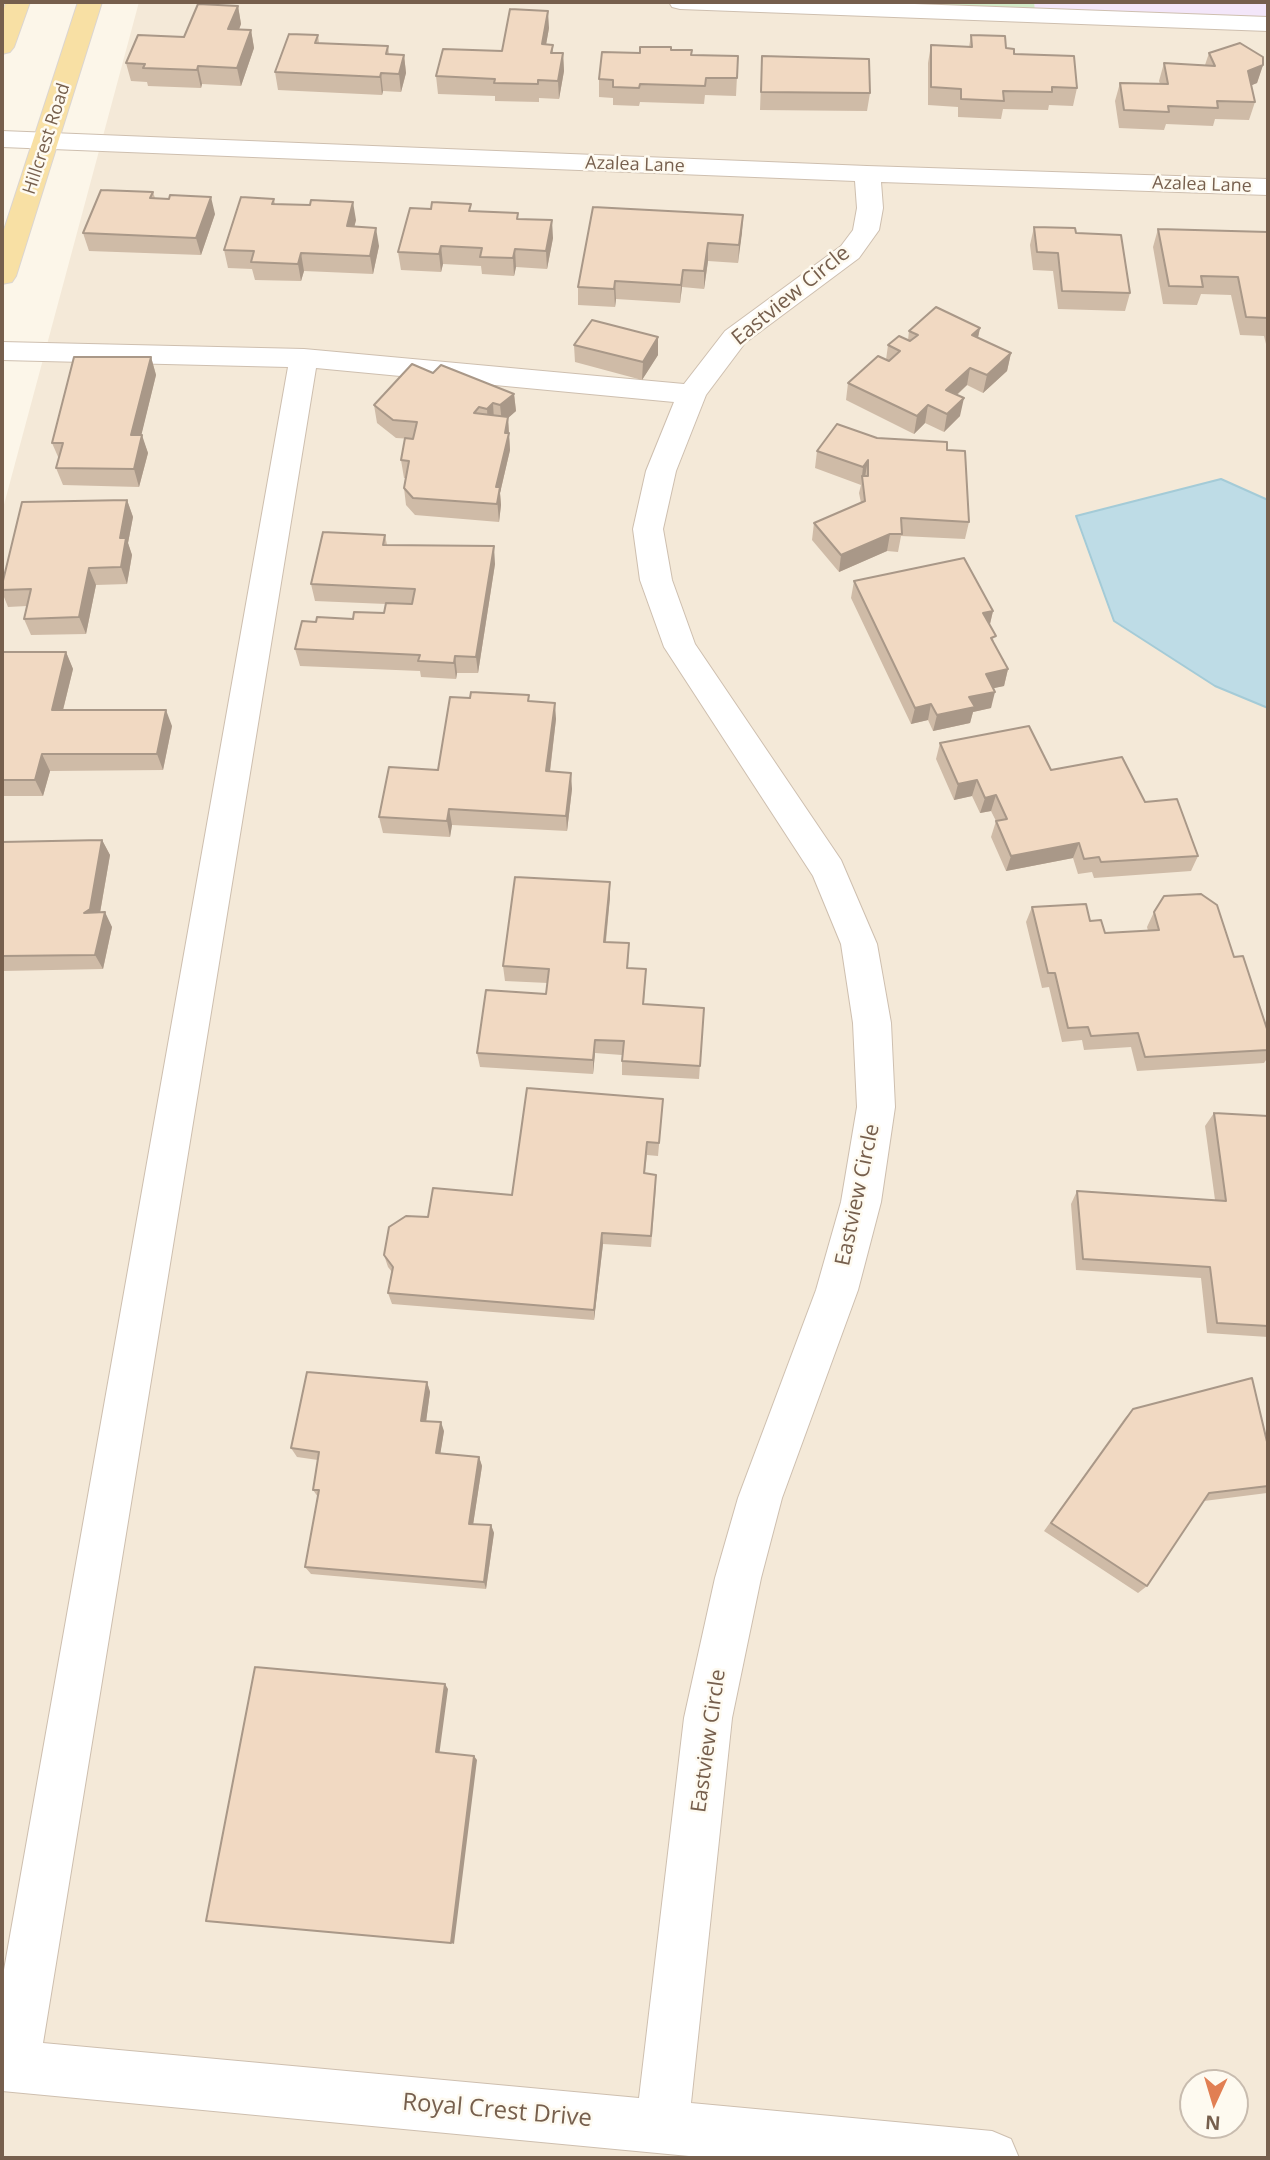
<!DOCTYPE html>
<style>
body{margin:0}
#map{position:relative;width:1270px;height:2160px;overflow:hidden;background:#fcf6e9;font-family:"Open Sans",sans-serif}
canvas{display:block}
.frame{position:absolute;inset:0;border:4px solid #765f4d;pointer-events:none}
.north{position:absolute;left:1179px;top:2069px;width:70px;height:70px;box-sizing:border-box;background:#fefaf0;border:2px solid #c8bcaf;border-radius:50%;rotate:184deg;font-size:19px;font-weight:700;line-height:28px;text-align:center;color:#765f4d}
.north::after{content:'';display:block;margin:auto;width:24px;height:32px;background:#e17f53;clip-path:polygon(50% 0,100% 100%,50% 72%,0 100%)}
</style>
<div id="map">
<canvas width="1270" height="2160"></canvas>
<div class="frame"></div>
<div class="north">N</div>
</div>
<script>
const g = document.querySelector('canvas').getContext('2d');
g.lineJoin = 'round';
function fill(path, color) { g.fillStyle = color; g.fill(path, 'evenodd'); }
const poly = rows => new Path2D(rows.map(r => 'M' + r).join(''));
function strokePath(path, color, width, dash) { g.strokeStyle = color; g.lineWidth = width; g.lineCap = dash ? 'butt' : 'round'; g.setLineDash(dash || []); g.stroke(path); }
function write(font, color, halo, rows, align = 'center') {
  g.font = font + ' "Open Sans",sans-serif'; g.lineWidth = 5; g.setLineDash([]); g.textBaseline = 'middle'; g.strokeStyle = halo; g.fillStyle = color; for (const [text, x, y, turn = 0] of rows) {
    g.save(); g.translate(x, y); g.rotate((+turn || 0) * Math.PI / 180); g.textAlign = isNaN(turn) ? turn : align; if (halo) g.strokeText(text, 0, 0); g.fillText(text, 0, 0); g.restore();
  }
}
const residential = poly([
 [139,2,760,2,1268,19,1268,2158,2,2158,2,512],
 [1193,2083,1235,2083,1235,2125,1193,2125]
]);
const education = poly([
 [1034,2,1268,2,1268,19,1035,11]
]);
const green = poly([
 [760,2,1034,2,1035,11]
]);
const water = poly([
 [1221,479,1268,500,1268,708,1215,686,1114,621,1076,516,1221,479]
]);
const minor = poly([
 [669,2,860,2,1268,17,1268,31,680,9,672,7,669,2],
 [2,131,867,166,1268,179,1268,195,881,182,883,208,879,230,859,258,745,343,706,395,676,471,663,529,672,580,695,644,841,860,877,944,891,1023,895,1107,881,1202,858,1290,782,1498,761,1578,732,1718,691,2103,992,2131,1011,2139,1019,2158,710,2158,2,2091,2,1981,288,367,2,360,2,342,304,349,684,384,725,331,841,246,853,230,857,208,855,181,2,147,2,131],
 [316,368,674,402,646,471,633,529,640,580,664,647,813,876,841,944,853,1023,857,1107,841,1202,816,1290,738,1498,715,1578,684,1718,639,2098,43,2043,316,368]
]);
const major = poly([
 [6,2,30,2,14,47,10,52,2,54,2,15,6,2],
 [78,2,102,2,16,276,12,282,2,284,2,236,78,2]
]);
const wall = poly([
 [238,6,241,24,239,30,251,30,254,48,241,86,202,84,201,88,148,86,147,82,131,81,126,63,184,37],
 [549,28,546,44,553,45,553,53,563,53,564,71,559,99,539,98,539,102,495,101,495,96,438,94,436,76,502,51],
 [318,35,319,43,388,46,389,54,404,55,406,73,401,92,383,91,382,95,278,90,275,72],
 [971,35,1006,48,1077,88,1073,106,1049,105,1048,110,1003,109,1001,119,958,117,958,107,928,105,928,63,931,45,969,47],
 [671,50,692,55,738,56,736,96,705,95,704,104,640,102,639,106,613,105,613,98,599,97,599,79,640,53],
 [1209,53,1263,65,1257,83,1251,85,1255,102,1249,120,1215,119,1213,126,1166,124,1164,130,1119,128,1115,101,1120,83,1160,84,1159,81,1164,63,1205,65],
 [762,56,870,93,867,111,760,110],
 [153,192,155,198,215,214,201,255,89,251,83,233],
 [274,199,275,204,356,220,354,227,379,246,373,274,304,271,301,281,255,280,252,269,228,268,224,250],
 [472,211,518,219,553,238,547,269,516,267,514,276,482,274,481,266,443,264,441,272,401,270,398,252],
 [743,215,738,263,708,261,704,289,682,287,680,303,616,299,615,307,578,305,578,287],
 [1034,227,1076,233,1130,293,1125,311,1058,309,1053,271,1033,270,1030,245],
 [1158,229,1268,232,1268,352,1264,336,1240,335,1231,295,1201,294,1197,305,1163,304,1153,247],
 [980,328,978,338,1011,353,1007,371,983,393,967,385,957,395,960,416,944,432,925,423,914,434,846,400,848,383,886,360,888,345,908,340,909,331],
 [658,337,658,355,642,380,575,362,574,345],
 [151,357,156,375,141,435,148,453,139,487,63,485,56,468,59,459,52,443],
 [433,373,514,394,516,411,508,418,510,450,500,493,501,505,499,522,415,515,406,505,404,488,406,478,404,478,401,460,413,439,396,438,377,423,374,405],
 [877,438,947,450,969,522,965,539,901,536,898,552,887,551,839,572,812,540,814,523,861,503,859,493,861,485,815,468,817,451],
 [127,500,133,517,128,543,132,555,127,584,96,585,86,634,31,635,24,619,27,606,8,607,2,592,2,585],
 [385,535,387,545,495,564,478,673,457,673,456,679,421,677,420,671,300,666,295,649,316,622,353,619,384,613,386,604,315,601,311,584],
 [854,581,993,611,990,624,994,643,1008,669,1004,686,993,688,991,708,973,712,970,723,933,731,928,720,911,724,851,598],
 [2,652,66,652,73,669,63,710,172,726,163,770,50,771,43,796,2,796],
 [529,701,556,719,550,772,572,789,567,831,452,825,450,837,383,833,379,817,438,770],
 [940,743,1051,770,1145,802,1198,856,1191,871,1094,878,1092,872,1078,874,1073,858,1006,871,991,837,996,821,991,811,980,813,972,796,954,800,936,759],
 [102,840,110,855,100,913,112,927,103,969,2,971,2,842],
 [610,897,606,942,629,943,628,968,646,969,644,1004,704,1008,699,1079,622,1075,622,1055,595,1053,593,1074,480,1067,477,1053,546,994,548,983,505,981,503,966],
 [1032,907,1090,921,1105,933,1148,931,1147,927,1154,912,1234,957,1268,1032,1268,1057,1264,1063,1137,1071,1131,1047,1084,1050,1082,1040,1062,1042,1049,987,1042,988,1026,922],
 [662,1112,658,1156,647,1155,645,1173,656,1187,651,1247,603,1244,594,1320,392,1304,388,1293,392,1272,388,1267,384,1255,428,1217,512,1195],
 [1214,1113,1268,1116,1268,1337,1207,1333,1201,1278,1076,1270,1071,1204,1077,1191,1215,1200,1205,1126],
 [427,1382,430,1392,426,1421,444,1431,440,1454,479,1457,482,1466,473,1524,491,1525,494,1533,486,1589,311,1574,305,1567,318,1497,313,1490,318,1460,297,1457,291,1448],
 [1133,1409,1268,1446,1268,1492,1267,1493,1204,1501,1147,1586,1138,1593,1044,1531,1125,1418]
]);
const shadedWall = poly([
 [238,6,241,24,232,47,228,29],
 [548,11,549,28,543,62,542,44],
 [251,30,254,48,241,86,237,68],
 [563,53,564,71,559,99,558,81],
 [404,55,406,73,401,92,399,74],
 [1263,65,1257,83,1243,89,1248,71],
 [198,66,202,84,201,88,197,70],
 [381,73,383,91,382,95,380,77],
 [211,197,215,214,201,255,196,238],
 [353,202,356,220,350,244,347,226],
 [743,215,742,233,738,263,739,245],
 [552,220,553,238,547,269,546,251],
 [376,228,379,246,373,274,370,256],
 [708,243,708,261,704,289,704,271],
 [441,246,443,264,441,272,439,254],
 [515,249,516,267,514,276,513,258],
 [301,253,304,271,301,281,298,264],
 [683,270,682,287,680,303,681,285],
 [615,281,616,299,615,307,614,289],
 [980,328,976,346,972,335],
 [658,337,658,355,642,380,643,362],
 [1011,353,1007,371,983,393,987,375],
 [151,357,156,375,137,453,131,435],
 [970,368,967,385,943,407,946,390],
 [514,394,516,411,508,418,510,450,500,493,501,505,499,522,496,487,502,423,500,405],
 [964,398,960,416,944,432,947,414],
 [493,403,494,420,488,427,487,409],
 [928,405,925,423,914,434,917,416],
 [142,435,148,453,139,487,134,469],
 [868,460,865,477,862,476,861,485,863,467],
 [127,500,133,517,128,543,132,555,127,584,121,567,120,538],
 [890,534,887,551,839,572,841,555],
 [494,546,495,564,478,673,476,657],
 [89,568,96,585,86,634,79,617],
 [993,611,989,628,983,613],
 [66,652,73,669,59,726,52,710],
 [455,656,457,673,456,679,454,663],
 [1008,669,1004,686,981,691,986,674],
 [995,692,991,708,973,712,970,723,933,731,937,715,969,697],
 [555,703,556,719,548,787,546,771],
 [931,704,928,720,911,724,915,708],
 [166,710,172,726,163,770,157,754],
 [42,754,50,771,43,796,35,780],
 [571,773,572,789,567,831,566,816],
 [977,780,972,796,954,800,958,784],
 [996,795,991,811,980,813,985,798],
 [449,809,452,825,450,837,447,821],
 [102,840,110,855,98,924,84,913],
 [1079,843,1073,858,1006,871,1011,856],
 [610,882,610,897,604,957,604,942],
 [105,912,112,927,103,969,95,955],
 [595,1040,595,1053,593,1074,593,1060],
 [602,1233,603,1244,594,1320,594,1310],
 [427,1382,430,1392,425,1430,421,1421],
 [441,1422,444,1431,439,1462,436,1453],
 [479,1457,482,1466,472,1532,469,1524],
 [491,1525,494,1533,486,1589,484,1582],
 [445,1684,448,1689,439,1756,436,1752],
 [474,1756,477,1760,454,1944,451,1943]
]);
const building = poly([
 [198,4,238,6,228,29,251,30,237,68,198,66,197,70,143,68,145,64,126,63,138,35,184,37,198,4],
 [510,9,548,11,542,44,553,45,551,53,563,53,558,81,538,80,538,84,494,83,495,79,436,76,443,49,502,51,510,9],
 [289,34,318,35,315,43,388,46,386,54,404,55,399,74,381,73,380,77,275,72,289,34],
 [971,35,1005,36,1006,48,1014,49,1014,54,1074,56,1077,88,1052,87,1052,92,1003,91,1004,101,961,99,961,89,931,87,931,45,972,47,971,35],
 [1240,43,1263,57,1263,65,1248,71,1255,102,1217,101,1218,108,1168,106,1169,112,1124,110,1120,83,1168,84,1164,63,1215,66,1209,53,1240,43],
 [640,47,671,47,671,50,692,50,691,55,738,56,737,78,706,78,705,86,640,84,639,88,613,87,613,80,599,79,602,52,640,53,640,47],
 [762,56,869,59,870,93,761,92,762,56],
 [101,190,153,192,150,198,169,199,170,195,211,197,196,238,83,233,101,190],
 [241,197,274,199,272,204,310,205,311,200,353,202,347,226,376,228,370,256,301,253,298,264,251,262,254,251,224,250,241,197],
 [432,202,471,204,469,211,518,213,517,219,552,220,546,251,515,249,513,258,480,257,482,248,441,246,439,254,398,252,410,208,431,209,432,202],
 [593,207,743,215,739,245,708,243,704,271,683,270,681,285,615,281,614,289,578,287,593,207],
 [1034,227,1075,228,1076,233,1121,235,1130,293,1062,291,1058,253,1037,252,1034,227],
 [1158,229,1268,232,1268,318,1246,317,1238,277,1201,276,1203,287,1169,286,1158,229],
 [936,307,980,328,972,335,1011,353,987,375,970,368,946,390,964,398,947,414,928,405,917,416,848,383,878,356,889,361,900,351,888,345,899,336,910,341,918,335,909,331,936,307],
 [592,320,658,337,643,362,574,345,592,320],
 [74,357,151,357,131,435,142,435,134,469,56,468,63,443,52,443,74,357],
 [412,364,433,373,441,365,514,394,500,405,493,403,487,409,479,407,474,413,508,417,505,433,509,433,496,487,500,487,497,504,413,498,404,488,409,461,401,460,405,438,413,439,417,422,393,420,374,405,412,364],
 [837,424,877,438,947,442,947,450,965,451,969,522,901,518,902,534,890,534,841,555,814,523,865,501,862,476,868,476,868,460,863,467,817,451,837,424],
 [127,500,120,538,126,538,121,567,89,568,79,617,24,619,31,589,2,590,2,585,22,502,127,500],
 [323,532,385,535,383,545,494,546,476,657,455,656,454,663,418,661,420,655,295,649,302,621,316,622,317,617,353,619,354,612,384,613,386,603,412,604,415,589,311,584,323,532],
 [964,558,993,611,983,613,996,636,991,638,1008,669,986,674,995,692,969,697,975,707,937,715,931,704,915,708,854,581,964,558],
 [2,652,66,652,52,710,166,710,157,754,42,754,35,780,2,780,2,652],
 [471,692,529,695,528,701,555,703,546,771,571,773,566,816,449,809,447,821,379,817,389,767,438,770,450,697,470,698,471,692],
 [1029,726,1051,770,1122,757,1145,802,1177,799,1198,856,1101,862,1099,857,1084,859,1079,843,1011,856,996,821,1007,819,996,795,985,798,977,780,958,784,940,743,1029,726],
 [102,840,90,909,84,913,105,912,95,955,2,956,2,842,102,840],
 [515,877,610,882,604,942,629,943,627,968,646,969,643,1004,704,1008,700,1066,622,1061,624,1041,595,1040,593,1060,477,1053,486,990,546,994,549,969,503,966,515,877],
 [1201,894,1217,905,1234,957,1243,956,1268,1032,1268,1050,1145,1057,1138,1033,1091,1036,1088,1027,1068,1028,1055,973,1048,973,1032,907,1086,904,1090,921,1101,920,1105,933,1159,930,1154,912,1164,896,1201,894],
 [527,1088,663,1099,659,1143,647,1142,644,1173,656,1175,651,1236,602,1233,594,1310,388,1293,393,1267,384,1255,389,1227,406,1216,428,1217,433,1188,512,1195,527,1088],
 [1214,1113,1268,1116,1268,1326,1217,1323,1210,1267,1083,1259,1077,1191,1226,1201,1214,1113],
 [307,1372,427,1382,421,1421,441,1422,436,1453,479,1457,469,1524,491,1525,484,1582,305,1567,319,1490,313,1490,319,1452,291,1448,307,1372],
 [1252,1378,1268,1446,1268,1486,1209,1493,1147,1586,1051,1523,1133,1409,1252,1378],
 [255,1667,445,1684,436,1752,474,1756,451,1943,206,1921,255,1667]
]);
const farStreetnames = [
 ["Hillcrest Road",47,139,-72],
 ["Azalea Lane",635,165,2],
 ["Azalea Lane",1202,185,2]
];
const streetNames = [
 ["Eastview Circle",791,296,-39],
 ["Eastview Circle",858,1195,-78],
 ["Eastview Circle",709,1741,-82]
];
const nearStreetnames = [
 ["Royal Crest Drive",497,2111,5]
];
fill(residential, '#f4e9d8');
fill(education, '#f3e6f9');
fill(green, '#d2eac7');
fill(water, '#bedce6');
strokePath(water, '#a4cbd7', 2);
strokePath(minor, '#cebfaf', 2);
strokePath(major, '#dbd5d1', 2);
fill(minor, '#fff');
fill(major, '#f8e0a4');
fill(wall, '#cfbba7');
fill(shadedWall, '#a99888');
fill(building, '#f1d9c2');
strokePath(building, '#a99888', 2);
write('18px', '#765f4d', '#fefaf0', farStreetnames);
write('21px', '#765f4d', '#fefaf0', streetNames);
write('24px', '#765f4d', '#fefaf0', nearStreetnames);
</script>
